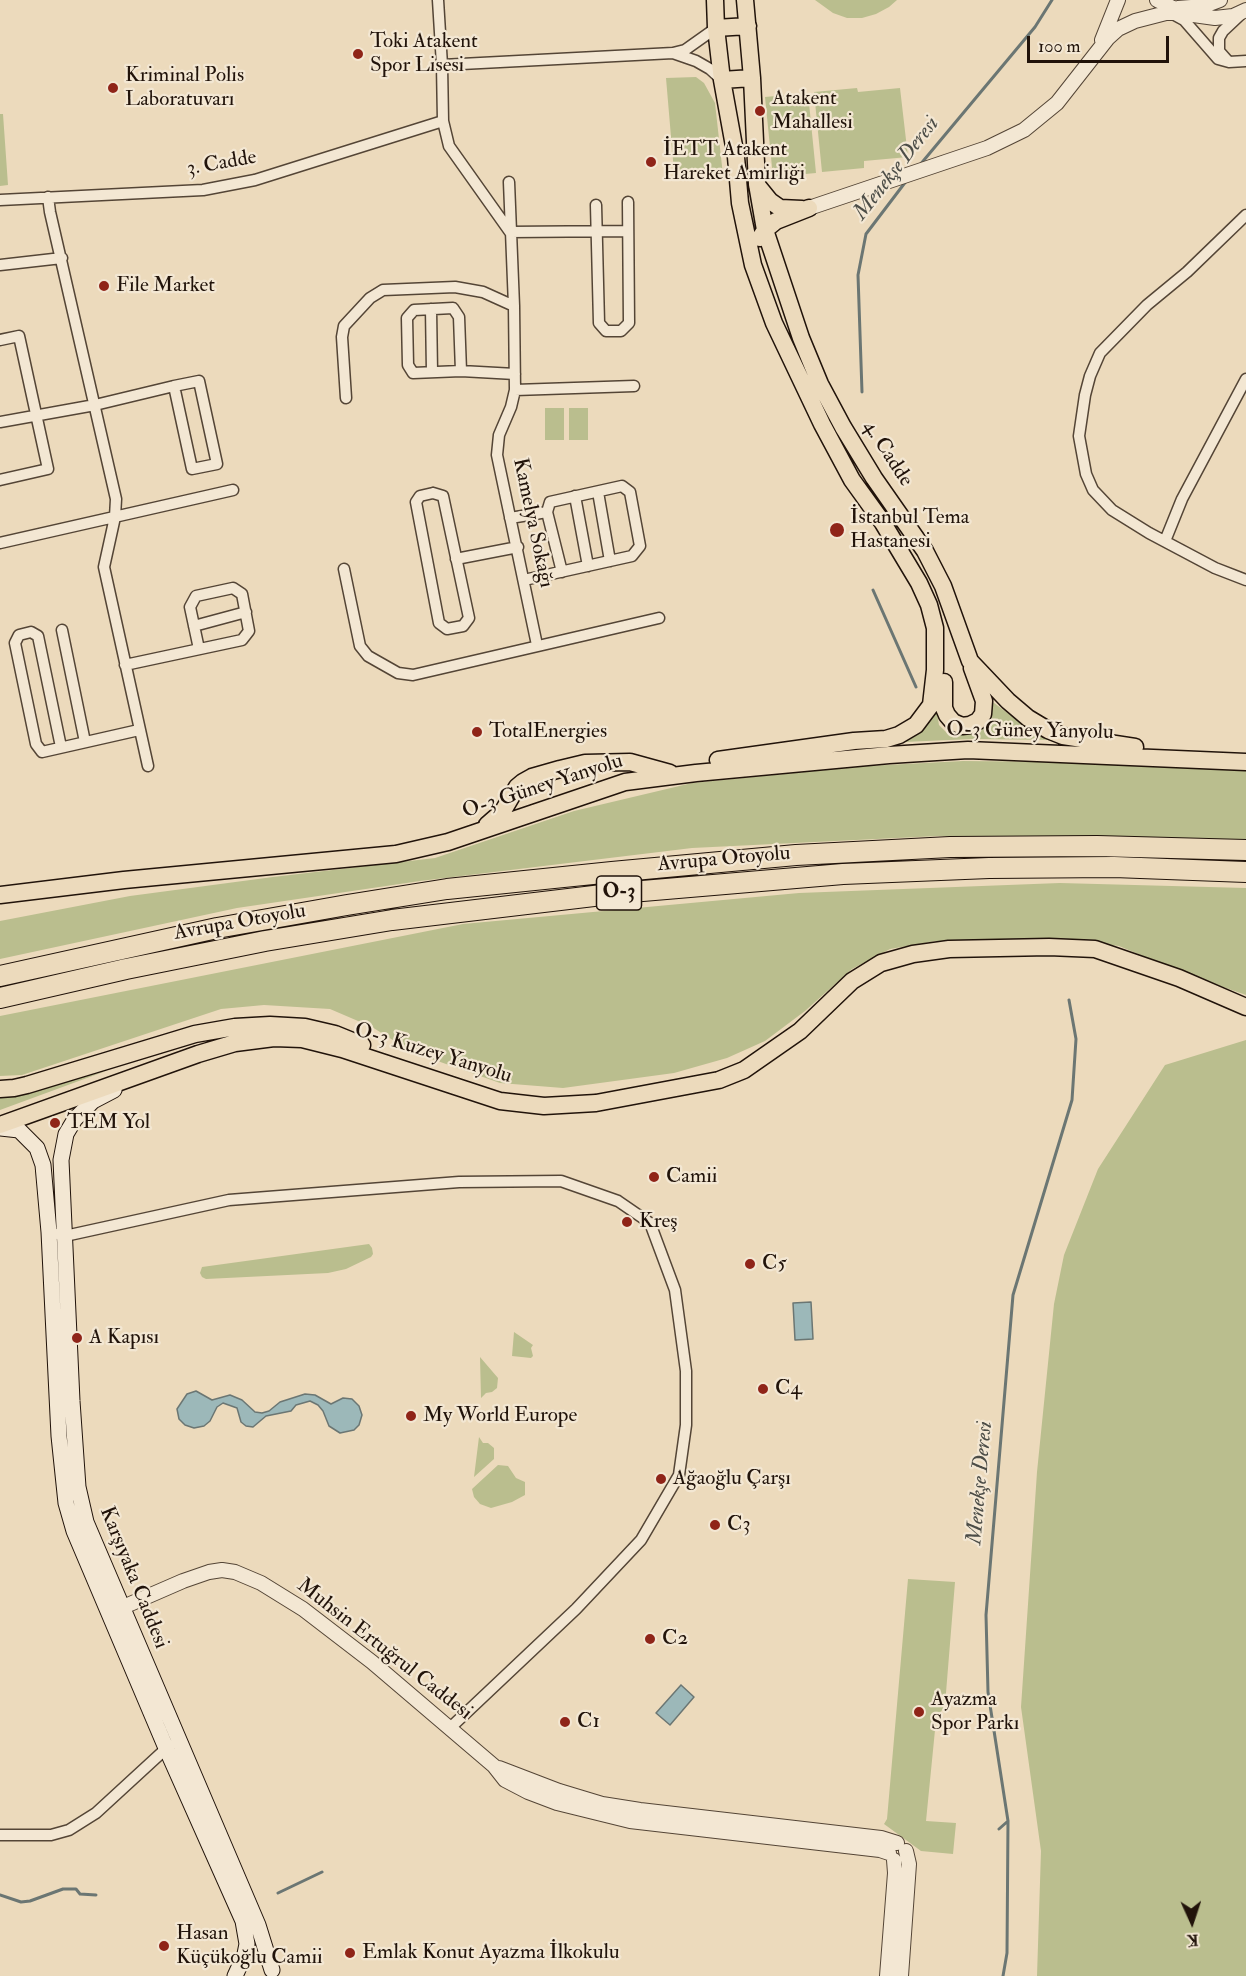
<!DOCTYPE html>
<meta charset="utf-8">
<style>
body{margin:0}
#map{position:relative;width:1246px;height:1976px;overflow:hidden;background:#ecdabc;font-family:"IM FELL Double Pica",serif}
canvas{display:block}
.north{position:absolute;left:1162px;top:1892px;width:60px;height:60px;-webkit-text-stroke:4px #f3e7d3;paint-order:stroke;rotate:177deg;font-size:16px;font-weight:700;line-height:24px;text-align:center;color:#21130a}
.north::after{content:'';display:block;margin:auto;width:21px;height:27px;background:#21130a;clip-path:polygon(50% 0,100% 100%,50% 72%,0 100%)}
.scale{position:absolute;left:1027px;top:36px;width:142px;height:27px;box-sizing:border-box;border:3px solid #21130a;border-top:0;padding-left:8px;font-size:18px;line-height:21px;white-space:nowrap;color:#21130a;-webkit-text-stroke:4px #f3e7d3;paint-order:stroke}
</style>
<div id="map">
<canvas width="1246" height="1976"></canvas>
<div class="north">K</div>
<div class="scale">100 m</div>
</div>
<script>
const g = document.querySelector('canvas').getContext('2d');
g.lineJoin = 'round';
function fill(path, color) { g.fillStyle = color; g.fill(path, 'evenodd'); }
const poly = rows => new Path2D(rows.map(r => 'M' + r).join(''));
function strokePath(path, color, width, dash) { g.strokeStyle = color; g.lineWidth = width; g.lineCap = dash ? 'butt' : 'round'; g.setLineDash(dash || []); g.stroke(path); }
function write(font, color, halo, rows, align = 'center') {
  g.font = font + ' "IM FELL Double Pica",serif'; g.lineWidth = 4.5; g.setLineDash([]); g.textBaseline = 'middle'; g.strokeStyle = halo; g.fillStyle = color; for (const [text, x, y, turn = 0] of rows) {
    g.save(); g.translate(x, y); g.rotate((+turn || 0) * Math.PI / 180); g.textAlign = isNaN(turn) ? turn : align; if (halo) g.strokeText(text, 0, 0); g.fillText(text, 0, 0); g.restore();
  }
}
const green = poly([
 [815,0,897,0,889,7,876,14,862,18,847,18,833,13],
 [696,77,704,83,715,103,723,175,674,172,666,78],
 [857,88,858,92,900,88,908,157,864,161,864,168,822,172,814,92],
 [808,93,816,173,773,177,765,97],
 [0,114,3,114,8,185,0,186],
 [545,408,564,408,564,440,545,440],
 [569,408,588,408,588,440,569,440],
 [990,700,1029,729,1061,740,972,739,904,742,920,730,936,707,939,725,948,734,971,732],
 [963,761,1071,762,1246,771,1246,841,938,836,692,848,420,881,237,908,0,959,0,921,130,896,273,877,435,858,574,811,692,783,867,766],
 [1060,883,1246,888,1246,995,1186,974,1119,946,1074,940,936,941,890,949,852,969,805,1011,765,1041,727,1058,674,1073,563,1088,500,1083,412,1052,372,1027,330,1009,264,1005,221,1009,22,1075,0,1076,0,1016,463,924,799,893],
 [1246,1040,1246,1976,1037,1976,1041,1851,1021,1707,1037,1472,1054,1304,1064,1255,1098,1169,1165,1065],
 [106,1071,0,1110,0,1094,40,1089],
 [369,1244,372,1248,373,1254,371,1257,346,1269,328,1273,206,1279,202,1277,200,1273,202,1267],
 [514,1332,533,1345,531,1348,533,1356,531,1358,512,1356],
 [480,1357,498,1378,497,1388,492,1392,486,1393,481,1398],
 [479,1437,483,1443,488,1443,494,1448,494,1459,474,1477],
 [498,1465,508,1466,516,1478,525,1482,525,1495,512,1502,491,1508,480,1504,474,1497,472,1489],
 [908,1579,955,1582,945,1705,936,1720,926,1821,956,1823,953,1854,921,1851,884,1824,887,1819]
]);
const water = poly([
 [811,1302,813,1339,795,1340,793,1303,811,1302],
 [196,1391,212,1400,230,1395,242,1400,255,1412,262,1413,269,1411,280,1402,305,1394,315,1395,331,1404,343,1398,352,1399,359,1406,362,1415,359,1425,354,1430,340,1433,329,1426,323,1411,318,1405,310,1401,296,1405,291,1411,266,1416,253,1427,246,1426,241,1422,237,1408,223,1403,217,1407,210,1421,204,1426,194,1428,185,1425,179,1419,177,1409,187,1394,196,1391],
 [681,1685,694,1697,670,1725,656,1713,681,1685]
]);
const stream = poly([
 [919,166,1035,27,1052,0],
 [862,392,858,275,866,234,907,180],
 [873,590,916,687],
 [999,1829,1008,1821],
 [278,1893,322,1872],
 [0,1895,21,1902,30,1901,63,1889,76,1889,80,1894,96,1895],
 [1003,1976,1007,1953,1008,1821,988,1692,986,1615,1013,1295,1072,1100,1076,1039,1069,1000]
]);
const minor = poly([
 [438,0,442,65,443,121,449,146,510,232],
 [1173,14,1184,20,1218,59,1229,62,1246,61],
 [673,53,696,61,710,69,722,80],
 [1227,60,1219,51,1219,38,1223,31,1240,15],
 [442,65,673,53,685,50,716,28],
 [509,182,514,306,515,390,511,407,499,435,497,455,537,645],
 [48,197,50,212,116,499,115,517,104,567,148,766],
 [0,200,203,190,255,180,443,121],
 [596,205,599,323,606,331,621,331,629,323,628,202],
 [1246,215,1187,272,1147,305,1100,353,1090,376,1085,395,1079,436,1086,474,1093,490,1112,510,1149,533,1215,568,1246,580],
 [510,232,627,231],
 [0,265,62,258],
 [431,309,432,372],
 [0,340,19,336,48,469,0,480],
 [461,371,459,317,453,308,414,310,407,318,408,365,413,373,461,371,515,374],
 [515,390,634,386],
 [346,398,342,337,344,326,370,298,383,290,455,287,483,292,514,306],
 [0,422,95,405,174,386,199,381,217,464,192,469,174,386],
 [598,492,610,561],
 [433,493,443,496,469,618,463,626,447,629,439,623,416,502,420,496,433,493],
 [575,496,588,566],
 [547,512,562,572],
 [510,518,547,512,550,502,622,486,630,492,640,546,632,556,524,580],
 [1165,541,1182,499,1246,379],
 [0,543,233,490],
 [456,559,518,547],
 [344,569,360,646,368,656,398,673,413,675,659,618],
 [194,626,246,612],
 [62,630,85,742],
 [125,665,242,640,249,631,242,594,233,588,196,596,190,607,199,649],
 [61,747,38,636,31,632,19,635,15,643,36,744,42,752,139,730],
 [57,1234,65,1236,229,1200,459,1182,561,1181,618,1201,650,1223,675,1290,686,1371,686,1425,679,1475,641,1540,576,1609,450,1728],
 [0,1835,51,1835,69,1830,96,1813,170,1745]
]);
const tertiary = poly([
 [1157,0,1173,8],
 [1178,8,1204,6,1220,0],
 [1102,40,1118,0],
 [809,208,987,148,1024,130,1057,103,1108,38,1118,29,1135,21,1166,13,1179,13,1215,18,1233,16,1246,10],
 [114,1611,183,1581,209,1572,222,1570,235,1572,261,1583,303,1609,372,1662,494,1766,505,1780,528,1792,557,1803,630,1821,880,1850,889,1853],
 [499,1768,559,1791,602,1804,640,1810,881,1838,897,1843],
 [887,1976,895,1873,894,1860],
 [901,1976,909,1864,906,1851]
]);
const secondary = poly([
 [114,1090,93,1101,75,1119,66,1134,61,1160,72,1401,78,1487,86,1522,258,1925,272,1970],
 [0,1128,19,1130,37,1148,43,1165,49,1232,59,1436,66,1503,74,1531,166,1748,243,1921,247,1944,245,1954,235,1976]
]);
const primary = poly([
 [715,0,716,28,722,80,736,157,740,203,753,265,774,323,822,424,852,480,883,523,919,583,929,605,935,628,935,670,931,705,916,725,899,735,886,739,854,741,718,760],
 [745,0,752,78,757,184,765,230,801,338,820,384,843,427,874,478,925,551,943,586,970,661,1008,701,1028,718,1048,730,1063,736,1135,747],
 [716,28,748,26],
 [722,80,752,78],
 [757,185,770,201,780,208,802,209],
 [760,238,765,230,776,221,809,208],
 [944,682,944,708,947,715,953,722,962,726,970,725,978,721,983,714,984,701,972,668],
 [487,825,503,811,517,787,523,782,532,777,560,769,585,763,630,762,670,773],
 [0,895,124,880,396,854,448,842,625,782,696,773,889,755,968,750,1246,762],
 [0,1089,14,1088,27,1085,195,1034,235,1027,270,1025,305,1027,335,1034,362,1045],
 [0,1125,198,1054,235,1043,274,1038,302,1039,342,1049,500,1101,544,1106,596,1103,719,1080,744,1070,800,1031,852,981,881,963,913,954,949,949,1049,947,1095,949,1179,978,1246,1007]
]);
const motorway = poly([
 [0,976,217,928,347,905,447,889,612,872,796,855,950,847,1097,846,1246,850],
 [0,998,126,969,265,941,392,920,619,893,843,874,989,868,1114,867,1246,872]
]);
const markers = [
 [358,54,6,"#8f2418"],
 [113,88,6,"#8f2418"],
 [760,111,6,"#8f2418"],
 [651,162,6,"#8f2418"],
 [104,286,6,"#8f2418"],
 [837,530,8,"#8f2418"],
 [477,732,6,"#8f2418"],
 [55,1123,6,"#8f2418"],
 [654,1177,6,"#8f2418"],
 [627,1222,6,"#8f2418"],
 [750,1264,6,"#8f2418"],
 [77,1338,6,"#8f2418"],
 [763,1389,6,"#8f2418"],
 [411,1416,6,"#8f2418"],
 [661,1479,6,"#8f2418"],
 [715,1525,6,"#8f2418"],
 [650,1639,6,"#8f2418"],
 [919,1712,6,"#8f2418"],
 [565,1722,6,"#8f2418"],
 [164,1946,6,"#8f2418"],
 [350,1953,6,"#8f2418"]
];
const shields = [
 [619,893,45]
];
const shieldNames = [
 ["O-3",619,893]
];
const poiNames = [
 ["Toki Atakent",370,42],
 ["Spor Lisesi",370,66],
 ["Kriminal Polis",125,76],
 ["Laboratuvarı",125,100],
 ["Atakent",772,99],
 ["Mahallesi",772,123],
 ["İETT Atakent",663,150],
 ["Hareket Amirliği",663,174],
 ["File Market",116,286],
 ["İstanbul Tema",850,518],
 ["Hastanesi",850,542],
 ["TotalEnergies",489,732],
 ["TEM Yol",67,1123],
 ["Camii",666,1177],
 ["Kreş",639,1222],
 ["C5",762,1264],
 ["A Kapısı",89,1338],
 ["C4",775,1389],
 ["My World Europe",423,1416],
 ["Ağaoğlu Çarşı",673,1479],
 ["C3",727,1525],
 ["C2",662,1639],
 ["Ayazma",931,1700],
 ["Spor Parkı",931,1724],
 ["C1",577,1722],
 ["Hasan",176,1934],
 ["Küçükoğlu Camii",176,1958],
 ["Emlak Konut Ayazma İlkokulu",362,1953]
];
const streetNames = [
 ["3. Cadde",222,164,-10],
 ["4. Cadde",887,454,57],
 ["Kamelya Sokağı",532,523,78],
 ["O-3 Güney Yanyolu",1030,732,1],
 ["O-3 Güney Yanyolu",543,787,-18],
 ["Avrupa Otoyolu",724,860,-5],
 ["Avrupa Otoyolu",240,923,-10],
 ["O-3 Kuzey Yanyolu",433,1054,17],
 ["Karşıyaka Caddesi",133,1578,68],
 ["Muhsin Ertuğrul Caddesi",384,1650,38]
];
const waterNames = [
 ["Menekşe Deresi",897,169,-52],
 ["Menekşe Deresi",981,1483,-85]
];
fill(green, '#babe8e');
fill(water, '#9cb8b9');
strokePath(water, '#6b7673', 1.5);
strokePath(stream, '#6b7673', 3);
strokePath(minor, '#544536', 13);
strokePath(tertiary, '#544536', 16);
strokePath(secondary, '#21130a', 17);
strokePath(primary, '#21130a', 19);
strokePath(motorway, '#21130a', 22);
strokePath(minor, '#f3e7d3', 10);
strokePath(tertiary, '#f3e7d3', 14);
strokePath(secondary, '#f3e7d3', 15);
strokePath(primary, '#ecdabc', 16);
strokePath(motorway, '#ecdabc', 20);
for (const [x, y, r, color] of markers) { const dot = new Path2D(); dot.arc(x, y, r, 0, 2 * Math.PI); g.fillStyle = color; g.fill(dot); strokePath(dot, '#f3e7d3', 2); }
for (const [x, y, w] of shields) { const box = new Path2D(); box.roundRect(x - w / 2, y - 17, w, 34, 4.5); g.fillStyle = '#f3e7d3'; g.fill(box); strokePath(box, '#21130a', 1.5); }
write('bold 20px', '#21130a', null, shieldNames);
write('21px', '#21130a', '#f3e7d3', poiNames, 'left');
write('21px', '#21130a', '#f3e7d3', streetNames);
write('italic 22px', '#4c4d47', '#f3e7d3', waterNames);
</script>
